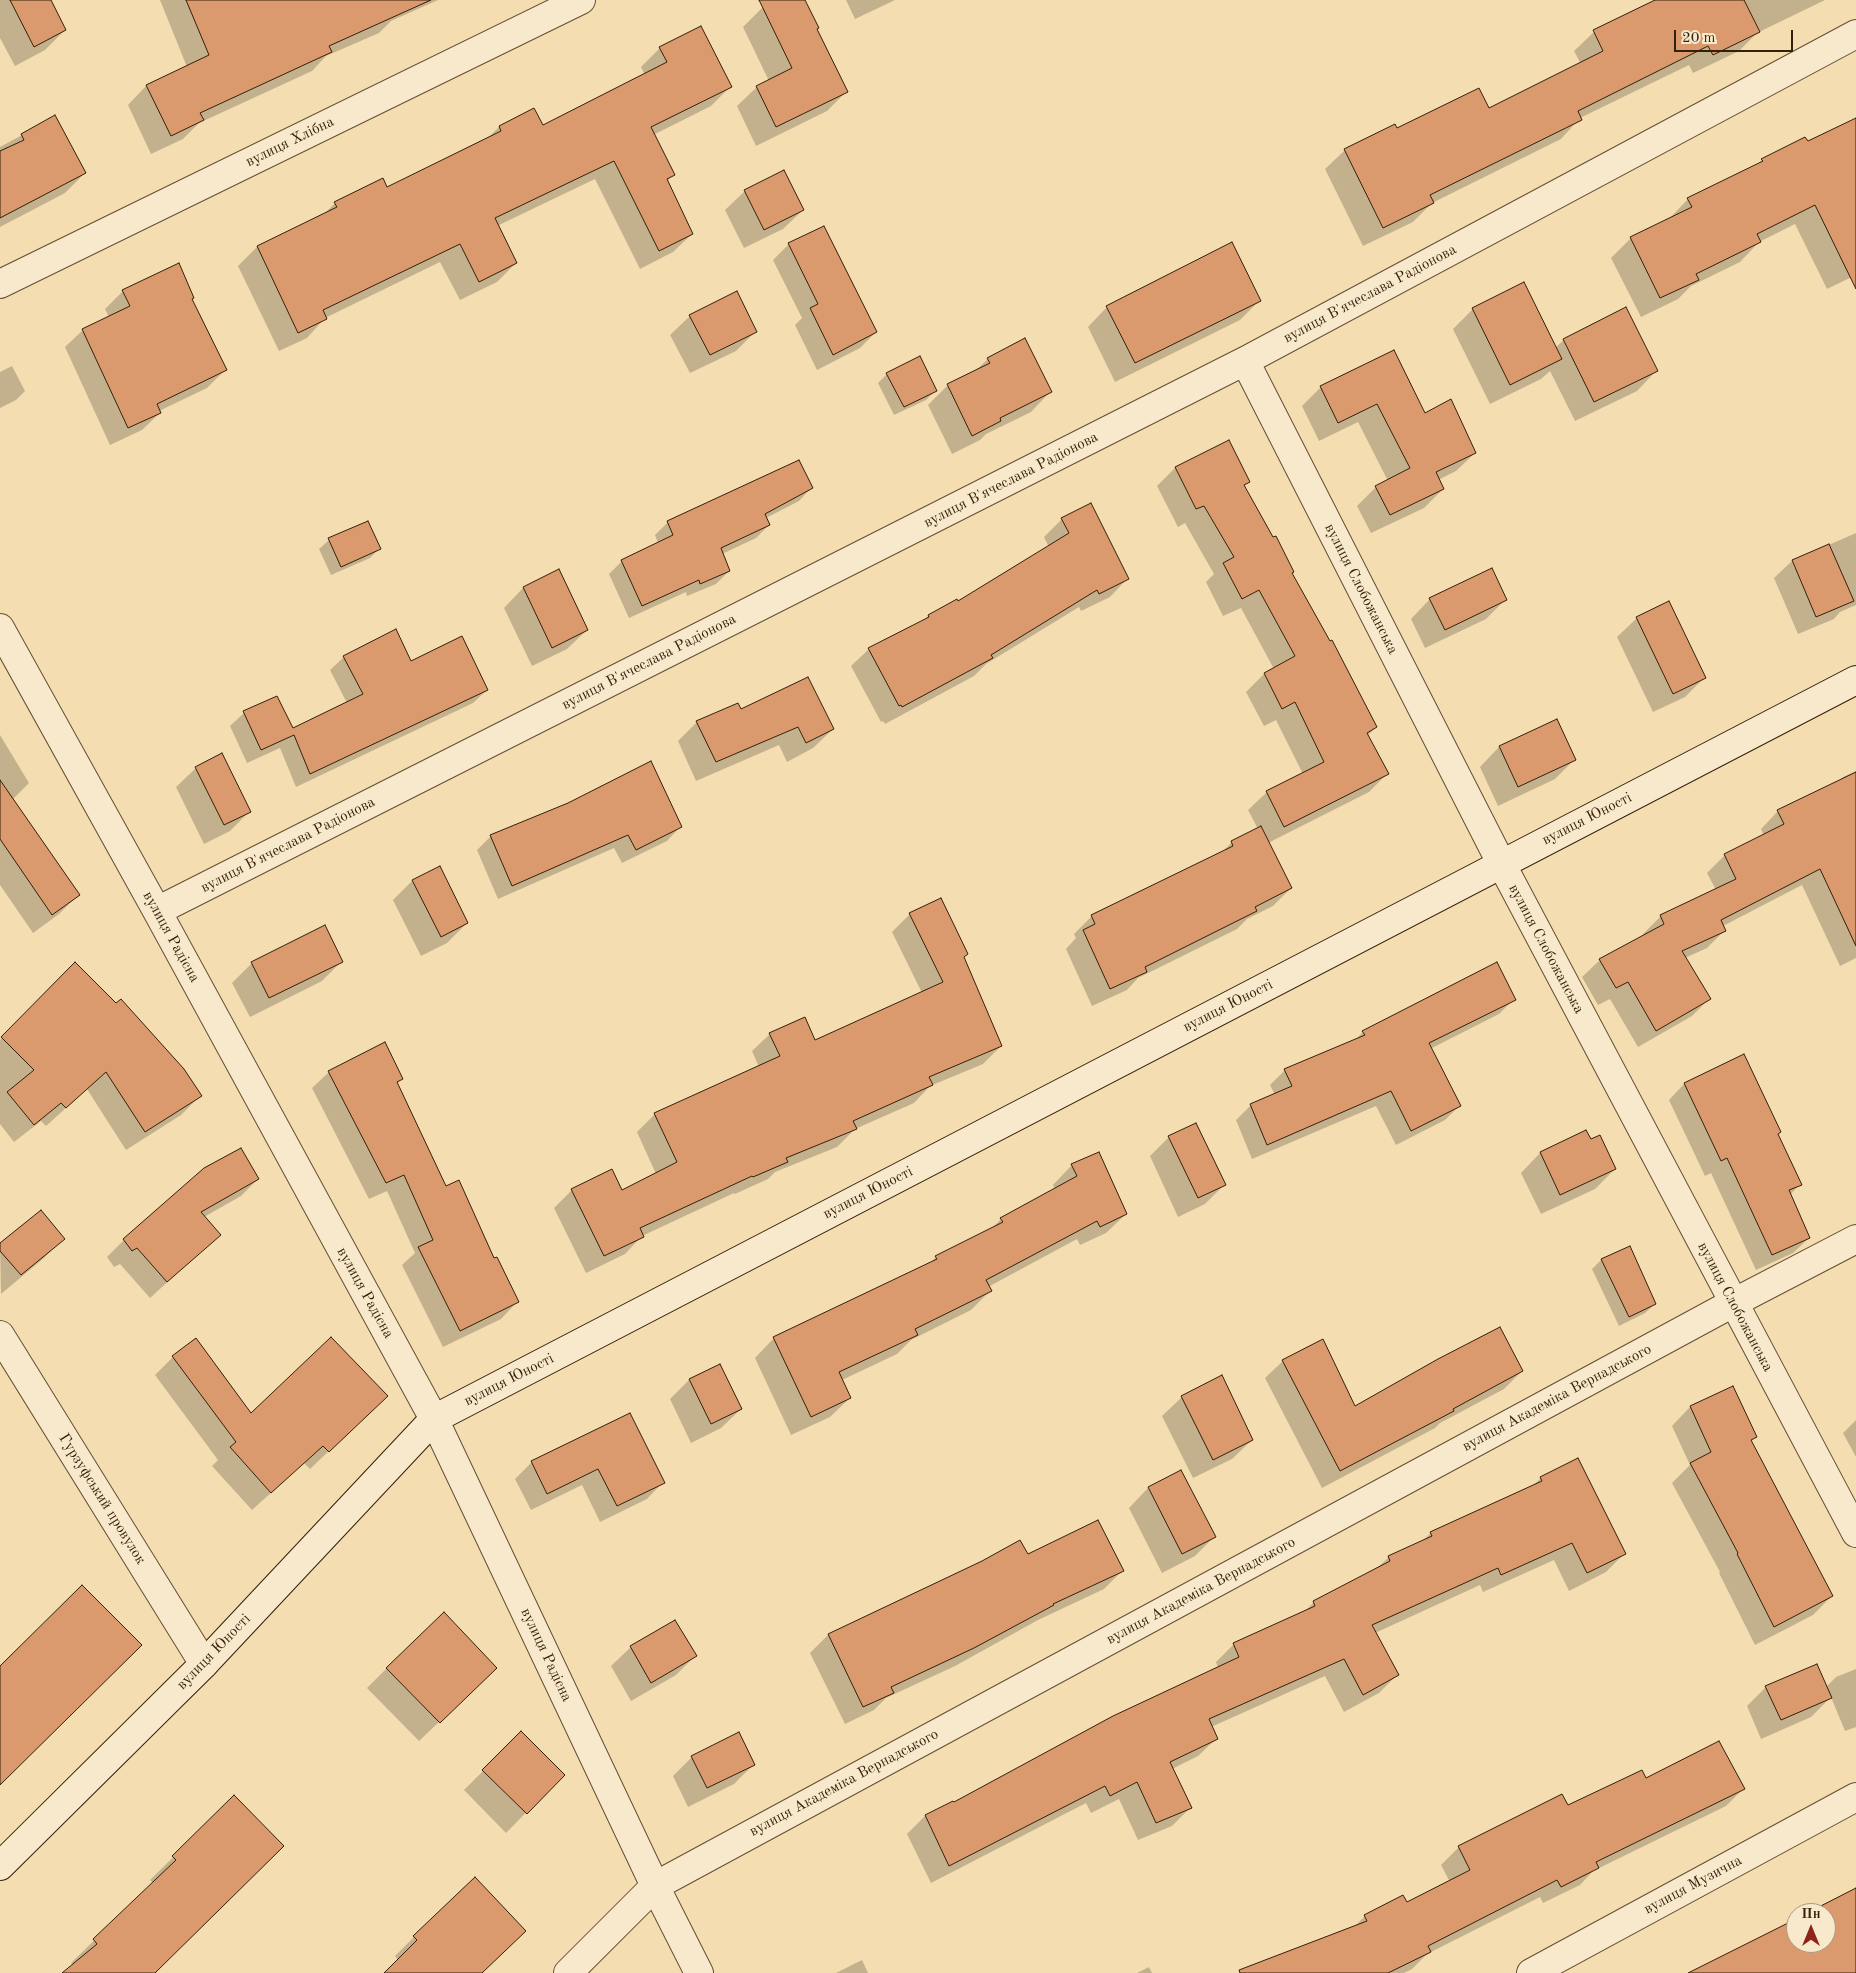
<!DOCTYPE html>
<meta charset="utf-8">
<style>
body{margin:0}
#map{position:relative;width:1856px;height:1973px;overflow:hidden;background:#f4ddb1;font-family:"Old Standard TT",serif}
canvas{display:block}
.north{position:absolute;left:1786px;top:1903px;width:50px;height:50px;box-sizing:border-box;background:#f8e9cc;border:1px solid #aa987e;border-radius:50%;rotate:0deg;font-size:14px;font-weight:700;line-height:20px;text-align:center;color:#341f09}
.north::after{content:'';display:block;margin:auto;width:18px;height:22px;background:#8f2418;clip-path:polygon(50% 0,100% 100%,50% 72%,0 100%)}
.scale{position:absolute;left:1674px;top:30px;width:119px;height:22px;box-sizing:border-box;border:2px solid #341f09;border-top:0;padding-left:6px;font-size:15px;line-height:18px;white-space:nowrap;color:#341f09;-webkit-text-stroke:4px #f8e9cc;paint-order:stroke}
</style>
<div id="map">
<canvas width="1856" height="1973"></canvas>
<div class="north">Пн</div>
<div class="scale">20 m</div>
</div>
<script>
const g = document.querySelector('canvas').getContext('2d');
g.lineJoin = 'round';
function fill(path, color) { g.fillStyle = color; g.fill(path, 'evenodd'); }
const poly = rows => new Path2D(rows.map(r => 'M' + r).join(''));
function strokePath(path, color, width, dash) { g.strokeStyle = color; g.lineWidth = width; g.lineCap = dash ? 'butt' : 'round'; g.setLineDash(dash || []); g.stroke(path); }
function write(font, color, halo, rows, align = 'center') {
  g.font = font + ' "Old Standard TT",serif'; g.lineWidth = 5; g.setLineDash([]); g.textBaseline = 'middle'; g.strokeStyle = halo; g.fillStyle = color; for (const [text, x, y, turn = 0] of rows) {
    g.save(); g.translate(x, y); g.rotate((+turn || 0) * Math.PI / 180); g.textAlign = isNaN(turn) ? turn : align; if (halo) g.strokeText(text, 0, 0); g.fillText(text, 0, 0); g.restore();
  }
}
const shadow = poly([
 [0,0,49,0,65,30,45,50,15,66,0,38],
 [160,0,438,0,391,21,379,33,326,56,312,71,199,123,183,139,151,154,128,105,146,86,187,67],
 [777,0,803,0,847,91,827,111,756,146,737,106,757,87,769,81,743,27,763,7],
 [846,0,895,0,855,19],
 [1655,0,1825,0,1757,33,1739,51,1693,73,1689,65,1580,118,1561,139,1432,203,1413,222,1363,246,1325,169,1345,150,1396,129,1488,110,1581,64,1574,51,1594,32],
 [660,48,730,87,711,106,653,135,673,175,667,181,692,234,673,252,640,269,595,179,497,226,516,263,497,282,460,300,440,262,325,318,307,338,279,351,238,266,257,247,323,215,335,203,387,189,486,140,499,127,534,110,542,127,645,75,641,67],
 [55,117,85,173,65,193,0,227,0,147],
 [1856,119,1856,275,1827,289,1795,224,1759,242,1740,262,1691,286,1678,299,1641,317,1611,258,1631,238,1669,219,1688,199,1757,165,1762,160,1807,143],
 [745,191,803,210,783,229,744,248,725,210],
 [789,244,876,332,860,348,817,370,795,325,802,318,773,260],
 [123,291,191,299,225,370,207,388,159,411,160,413,142,430,110,445,65,347,83,330,109,317,105,309],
 [1259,301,1240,320,1115,382,1088,327,1107,307],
 [1473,309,1555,348,1564,340,1656,371,1637,391,1575,421,1550,371,1541,379,1490,404,1453,329],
 [690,316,755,332,736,351,690,373,670,335],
 [988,359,1050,392,1031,412,986,434,980,440,952,454,928,405,947,386,974,372],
 [12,366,25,391,16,400,0,408,0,372],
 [887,374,935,391,926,400,894,415,878,383],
 [1321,387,1424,414,1475,453,1456,471,1438,480,1443,489,1424,508,1371,533,1357,506,1376,487,1388,481,1358,422,1319,441,1302,406],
 [1229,441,1249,482,1243,487,1376,727,1367,736,1388,773,1369,792,1268,843,1291,888,1273,906,1247,919,1237,929,1138,978,1127,990,1092,1006,1066,949,1076,938,1074,934,1092,916,1220,854,1232,842,1258,829,1248,810,1267,792,1303,774,1276,720,1264,726,1246,692,1264,674,1274,669,1241,608,1223,616,1206,582,1214,574,1185,523,1178,527,1157,486,1175,468],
 [811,488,799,501,766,518,769,525,756,538,722,554,729,571,716,584,687,596,686,592,629,618,609,574,622,561,658,543,655,535,668,522],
 [1062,519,1127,579,1110,597,1081,611,1079,607,986,664,974,676,885,724,883,721,881,722,851,666,869,649,924,620,928,616,958,603,1049,547,1044,537],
 [367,522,379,549,370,558,331,575,319,549,329,540],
 [1856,533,1856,605,1840,612,1834,619,1798,634,1774,578,1792,561],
 [559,571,587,630,567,649,532,666,504,608,523,588],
 [1430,599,1506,599,1486,619,1425,648,1411,619],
 [1637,618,1704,678,1685,697,1653,712,1617,637],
 [344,657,410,662,487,690,473,703,296,787,280,748,247,763,230,726,244,713,292,730,347,703,330,670],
 [740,710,833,729,813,748,787,762,779,745,696,781,678,741,697,722],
 [1556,720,1575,759,1555,779,1498,806,1480,767,1499,747],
 [0,735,29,783,12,800,78,895,59,914,33,933,0,885],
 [196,768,250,811,230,831,204,844,176,787],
 [1856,771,1856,958,1840,966,1802,885,1723,926,1725,930,1707,948,1685,958,1709,999,1692,1016,1638,1047,1610,999,1598,1005,1582,977,1600,960,1644,936,1643,934,1661,916,1716,890,1707,873,1725,855,1764,836,1761,829,1778,811,1837,783,1843,777],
 [680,827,667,841,622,863,614,848,498,899,477,850,491,836],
 [439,868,467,923,447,943,421,956,393,900,412,881],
 [940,899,1001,1046,983,1064,930,1086,914,1103,855,1129,837,1147,775,1172,768,1179,735,1194,734,1193,642,1236,625,1254,586,1273,554,1208,572,1190,621,1192,656,1174,637,1132,655,1114,759,1067,752,1051,770,1034,815,1042,922,993,892,932,909,915],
 [341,962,322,981,250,1017,232,983,252,963],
 [75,964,200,1096,181,1115,126,1150,87,1089,46,1126,41,1121,14,1142,0,1124,0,1040],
 [1514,999,1499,1014,1430,1049,1460,1105,1445,1120,1396,1145,1376,1106,1252,1159,1236,1120,1251,1105,1275,1095,1270,1085,1285,1070,1354,1041,1363,1032],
 [1743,1056,1800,1184,1790,1195,1809,1238,1793,1253,1756,1270,1711,1173,1705,1176,1669,1100,1684,1084],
 [329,1072,402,1078,397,1084,445,1187,494,1260,517,1302,501,1319,443,1347,402,1265,415,1253,387,1191,369,1199,312,1088],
 [1586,1132,1590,1141,1615,1169,1595,1189,1541,1214,1521,1173,1540,1153],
 [1169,1137,1224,1185,1205,1204,1178,1217,1150,1156],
 [1072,1165,1126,1214,1106,1233,1080,1245,1077,1239,988,1287,990,1291,971,1310,911,1340,897,1354,842,1380,850,1398,830,1417,791,1435,755,1358,774,1338,927,1266,936,1257,991,1229,1001,1219,1055,1189,1053,1185],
 [258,1179,241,1196,204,1217,219,1235,150,1298,120,1264,114,1267,107,1257,124,1240],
 [63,1238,44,1258,1,1294,0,1245],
 [1630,1247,1655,1304,1645,1313,1619,1326,1592,1269,1601,1260],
 [173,1357,251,1415,368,1414,310,1469,304,1463,252,1510,212,1466,218,1460,155,1375],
 [1283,1361,1355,1407,1522,1371,1504,1389,1440,1423,1435,1428,1322,1488,1265,1378],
 [689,1380,741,1409,721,1428,691,1443,670,1399],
 [1732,1388,1755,1437,1750,1442,1832,1596,1813,1615,1755,1645,1719,1573,1720,1572,1672,1483,1690,1465,1672,1426,1690,1407],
 [1182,1397,1252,1440,1232,1459,1193,1478,1162,1416],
 [629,1415,663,1482,647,1499,600,1522,582,1485,531,1510,515,1479,532,1462],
 [1856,1420,1856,1457,1843,1433],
 [1180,1472,1214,1537,1195,1556,1162,1573,1129,1508,1148,1488],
 [1541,1478,1624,1554,1606,1572,1569,1591,1554,1560,1483,1592,1480,1585,1375,1633,1397,1675,1379,1693,1344,1712,1325,1676,1211,1727,1217,1738,1198,1756,1172,1769,1190,1808,1172,1826,1138,1840,1119,1799,1091,1813,1086,1803,931,1883,907,1834,925,1816,952,1803,953,1804,1218,1668,1216,1662,1234,1644,1304,1612,1314,1602,1375,1570,1389,1557,1422,1541,1431,1533,1530,1488],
 [1027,1556,1122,1571,1104,1589,1038,1620,955,1666,886,1698,874,1710,845,1724,810,1653,828,1635,982,1562],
 [631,1647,695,1656,676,1675,631,1701,611,1666],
 [387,1668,476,1687,419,1741,367,1688],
 [1856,1669,1856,1727,1845,1731,1831,1697,1811,1717,1761,1739,1747,1706,1766,1687,1826,1687,1836,1677],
 [521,1733,563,1775,506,1833,464,1790],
 [692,1757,753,1765,734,1784,688,1807,673,1776],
 [1646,1780,1743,1789,1726,1806,1593,1871,1580,1885,1543,1903,1540,1897,1427,1954,1412,1969,1404,1973,1239,1973,1353,1928,1365,1916,1406,1904,1450,1882,1441,1865,1459,1847],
 [234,1797,154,1973,63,1973,73,1965,71,1963,153,1883,150,1880],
 [414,1937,481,1973,386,1973,398,1960,395,1956],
 [862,1960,868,1973,836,1973],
 [1149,1967,1152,1973,1137,1973]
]);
const building = poly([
 [10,0,51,0,66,30,34,47,10,0],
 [186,0,431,0,329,46,332,52,200,113,204,120,171,136,146,85,209,55,186,0],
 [759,0,805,0,819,28,817,29,848,92,776,127,756,86,792,68,759,0],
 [1655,0,1744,0,1760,32,1713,55,1708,46,1578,111,1582,120,1430,195,1434,203,1383,228,1344,149,1395,124,1397,128,1479,88,1489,108,1603,51,1593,30,1655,0],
 [701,26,732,87,651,127,675,175,667,179,693,234,659,251,614,161,495,218,517,263,479,282,460,244,323,310,327,319,298,333,257,246,337,207,334,202,383,178,387,187,501,131,499,126,534,108,543,125,667,62,659,47,701,26],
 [55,115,86,173,0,218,0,151,24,140,21,134,55,115],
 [1856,118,1856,289,1815,205,1757,234,1761,242,1696,274,1699,280,1660,298,1630,237,1692,207,1687,198,1763,161,1761,159,1805,137,1808,141,1856,118],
 [784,170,804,210,764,230,744,190,784,170],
 [824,226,877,332,833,355,810,308,818,304,788,243,824,226],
 [1232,242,1261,301,1135,363,1106,306,1232,242],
 [179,263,194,298,192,299,227,370,157,404,161,413,128,428,82,329,130,306,122,290,179,263],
 [1524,282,1562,359,1510,385,1472,308,1524,282],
 [737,291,757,332,710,355,689,315,737,291],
 [1626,307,1658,371,1594,402,1563,339,1626,307],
 [1025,338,1052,392,1000,418,1001,421,972,436,947,384,990,363,987,358,1025,338],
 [1394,350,1425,413,1451,399,1476,453,1436,472,1444,489,1390,515,1375,486,1410,468,1377,404,1338,423,1320,386,1394,350],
 [920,356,937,391,904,407,886,373,920,356],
 [1229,440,1250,482,1244,485,1273,537,1276,536,1294,572,1292,573,1330,641,1332,640,1377,727,1367,733,1389,774,1284,827,1266,791,1324,762,1295,702,1282,709,1264,673,1295,656,1259,590,1242,599,1223,563,1234,557,1204,506,1196,509,1175,467,1229,440],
 [799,460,813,488,765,514,770,525,721,548,730,571,700,584,699,580,642,606,621,560,673,535,667,521,799,460],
 [1091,503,1129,579,1099,594,1097,590,991,655,993,658,902,707,901,705,899,706,868,648,929,617,928,615,957,599,958,601,1069,533,1061,518,1091,503],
 [368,521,381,549,341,567,328,538,368,521],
 [1829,544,1854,601,1816,617,1792,560,1829,544],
 [1492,568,1507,600,1445,630,1429,598,1492,568],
 [559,569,588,630,552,648,523,587,559,569],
 [1669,601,1706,678,1673,694,1636,617,1669,601],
 [396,629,411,661,462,636,488,690,310,774,294,735,261,750,243,711,277,696,293,728,363,694,343,656,396,629],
 [808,677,834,729,806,743,798,727,716,762,696,721,738,703,741,709,808,677],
 [1557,719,1576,760,1518,787,1499,746,1557,719],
 [222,753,251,812,224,825,195,767,222,753],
 [651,761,682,827,636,850,628,835,512,886,490,835,568,803,651,761],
 [1856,772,1856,946,1820,869,1721,920,1726,931,1682,951,1711,999,1656,1031,1628,982,1616,988,1599,959,1664,924,1660,915,1736,879,1724,854,1784,824,1777,810,1856,772],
 [0,780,80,895,52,915,0,839,0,780],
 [1261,826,1292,888,1255,907,1257,911,1145,967,1147,972,1110,989,1083,930,1095,924,1091,915,1233,846,1231,841,1261,826],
 [440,866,468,923,441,937,412,880,440,866],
 [941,898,968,954,964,957,1002,1046,929,1077,933,1085,853,1121,857,1129,786,1158,788,1162,753,1177,752,1176,640,1228,644,1237,604,1256,571,1189,612,1169,622,1190,677,1162,654,1113,780,1056,769,1033,805,1017,815,1040,943,982,909,913,941,898],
 [325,925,343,962,269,998,251,962,325,925],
 [75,962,116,1003,121,999,184,1069,202,1096,145,1132,106,1072,66,1108,61,1103,34,1125,7,1092,34,1070,1,1037,75,962],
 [1497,962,1516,1000,1429,1043,1461,1106,1411,1131,1391,1091,1267,1145,1250,1104,1292,1086,1284,1069,1365,1035,1362,1031,1497,962],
 [385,1042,403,1079,397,1082,446,1186,459,1180,494,1258,497,1257,519,1302,460,1331,418,1247,433,1240,404,1175,386,1183,328,1071,385,1042],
 [1744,1054,1781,1132,1778,1134,1802,1185,1789,1190,1810,1238,1772,1255,1727,1158,1721,1161,1684,1083,1744,1054],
 [1196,1123,1226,1185,1198,1198,1168,1136,1196,1123],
 [1586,1130,1591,1139,1600,1135,1616,1169,1560,1195,1540,1152,1586,1130],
 [241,1148,259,1179,201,1212,221,1235,167,1282,137,1248,132,1251,123,1239,204,1168,241,1148],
 [1099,1152,1127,1214,1100,1227,1097,1221,986,1280,992,1291,915,1329,918,1335,839,1372,851,1398,811,1417,773,1337,937,1259,935,1256,1003,1222,1000,1218,1077,1176,1071,1164,1099,1152],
 [41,1210,65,1239,21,1275,0,1251,0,1243,41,1210],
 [1630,1246,1656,1304,1629,1317,1601,1259,1630,1246],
 [1500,1327,1523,1371,1453,1409,1454,1411,1340,1471,1282,1360,1323,1339,1355,1406,1438,1359,1500,1327],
 [331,1337,388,1396,329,1452,323,1446,271,1493,230,1447,236,1442,172,1356,196,1338,251,1413,331,1337],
 [720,1364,742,1409,711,1424,689,1379,720,1364],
 [1222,1375,1253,1440,1213,1460,1181,1396,1222,1375],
 [1733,1386,1757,1437,1751,1440,1833,1596,1774,1627,1737,1554,1738,1553,1690,1463,1711,1452,1690,1406,1733,1386],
 [630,1413,665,1483,617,1506,598,1469,547,1494,531,1461,630,1413],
 [1578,1458,1626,1554,1587,1573,1572,1543,1501,1575,1498,1568,1372,1625,1399,1675,1363,1695,1344,1659,1209,1719,1218,1739,1170,1762,1192,1808,1156,1823,1137,1782,1110,1796,1105,1786,949,1866,925,1815,953,1801,954,1802,1113,1716,1239,1657,1233,1643,1315,1606,1313,1601,1390,1561,1388,1556,1432,1536,1430,1532,1542,1481,1540,1477,1578,1458],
 [1181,1470,1216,1537,1182,1554,1148,1487,1181,1470],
 [1098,1520,1124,1571,1053,1604,1054,1605,974,1648,891,1687,894,1693,863,1707,828,1634,982,1561,1020,1540,1028,1554,1098,1520],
 [82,1585,142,1645,0,1785,0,1666,82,1585],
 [444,1612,497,1668,440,1723,386,1668,444,1612],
 [675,1620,697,1656,651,1683,630,1646,675,1620],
 [1817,1664,1832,1698,1781,1720,1765,1686,1817,1664],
 [521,1731,565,1775,527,1814,482,1770,521,1731],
 [739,1732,755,1765,707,1788,691,1756,739,1732],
 [1719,1741,1745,1789,1596,1862,1599,1868,1561,1887,1557,1880,1428,1946,1431,1952,1388,1973,1240,1973,1239,1970,1367,1921,1364,1915,1403,1895,1407,1902,1470,1870,1458,1846,1562,1794,1568,1805,1642,1770,1646,1778,1719,1741],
 [234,1795,284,1846,155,1973,62,1973,97,1944,93,1939,176,1860,172,1856,234,1795],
 [475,1877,526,1931,482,1973,384,1973,417,1940,413,1936,475,1877],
 [1856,1888,1856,1973,1688,1973,1796,1919,1796,1943,1826,1943,1826,1913,1807,1913,1856,1888]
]);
const street = poly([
 [0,284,581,0],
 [1245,361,1501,863,1856,1533],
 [0,628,157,911,434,1419,655,1886,699,1973],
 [157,911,1245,361,1856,34],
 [0,1335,204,1664],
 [568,1973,655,1886,1733,1303,1856,1239],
 [1531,1973,1856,1797]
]);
const secondary = poly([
 [0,1866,204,1664,434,1419,1856,680]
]);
const streetNames = [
 ["вулиця Хлібна",290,142,-26],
 ["вулиця В'ячеслава Радіонова",1370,294,-28],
 ["вулиця В'ячеслава Радіонова",1011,480,-27],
 ["вулиця Слобожанська",1361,589,63],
 ["вулиця В'ячеслава Радіонова",649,662,-27],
 ["вулиця Юності",1587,819,-27],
 ["вулиця В'ячеслава Радіонова",288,845,-27],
 ["вулиця Радісна",171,937,61],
 ["вулиця Слобожанська",1546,949,62],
 ["вулиця Юності",1228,1006,-27],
 ["вулиця Юності",868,1193,-27],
 ["вулиця Радісна",365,1293,61],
 ["вулиця Слобожанська",1735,1307,62],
 ["вулиця Юності",509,1380,-27],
 ["вулиця Академіка Вернадського",1557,1398,-28],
 ["Гурзуфський провулок",102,1499,58],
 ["вулиця Академіка Вернадського",1201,1591,-28],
 ["вулиця Юності",214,1652,-46],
 ["вулиця Радісна",546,1655,65],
 ["вулиця Академіка Вернадського",844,1783,-28],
 ["вулиця Музична",1693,1885,-28]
];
fill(shadow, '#0003');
fill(building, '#db9a6e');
strokePath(building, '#341f09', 1);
strokePath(street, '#644e33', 30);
strokePath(secondary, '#341f09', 30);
strokePath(street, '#f8e9cc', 28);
strokePath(secondary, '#f8e9cc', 28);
write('15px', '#341f09', '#f8e9cc', streetNames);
</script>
